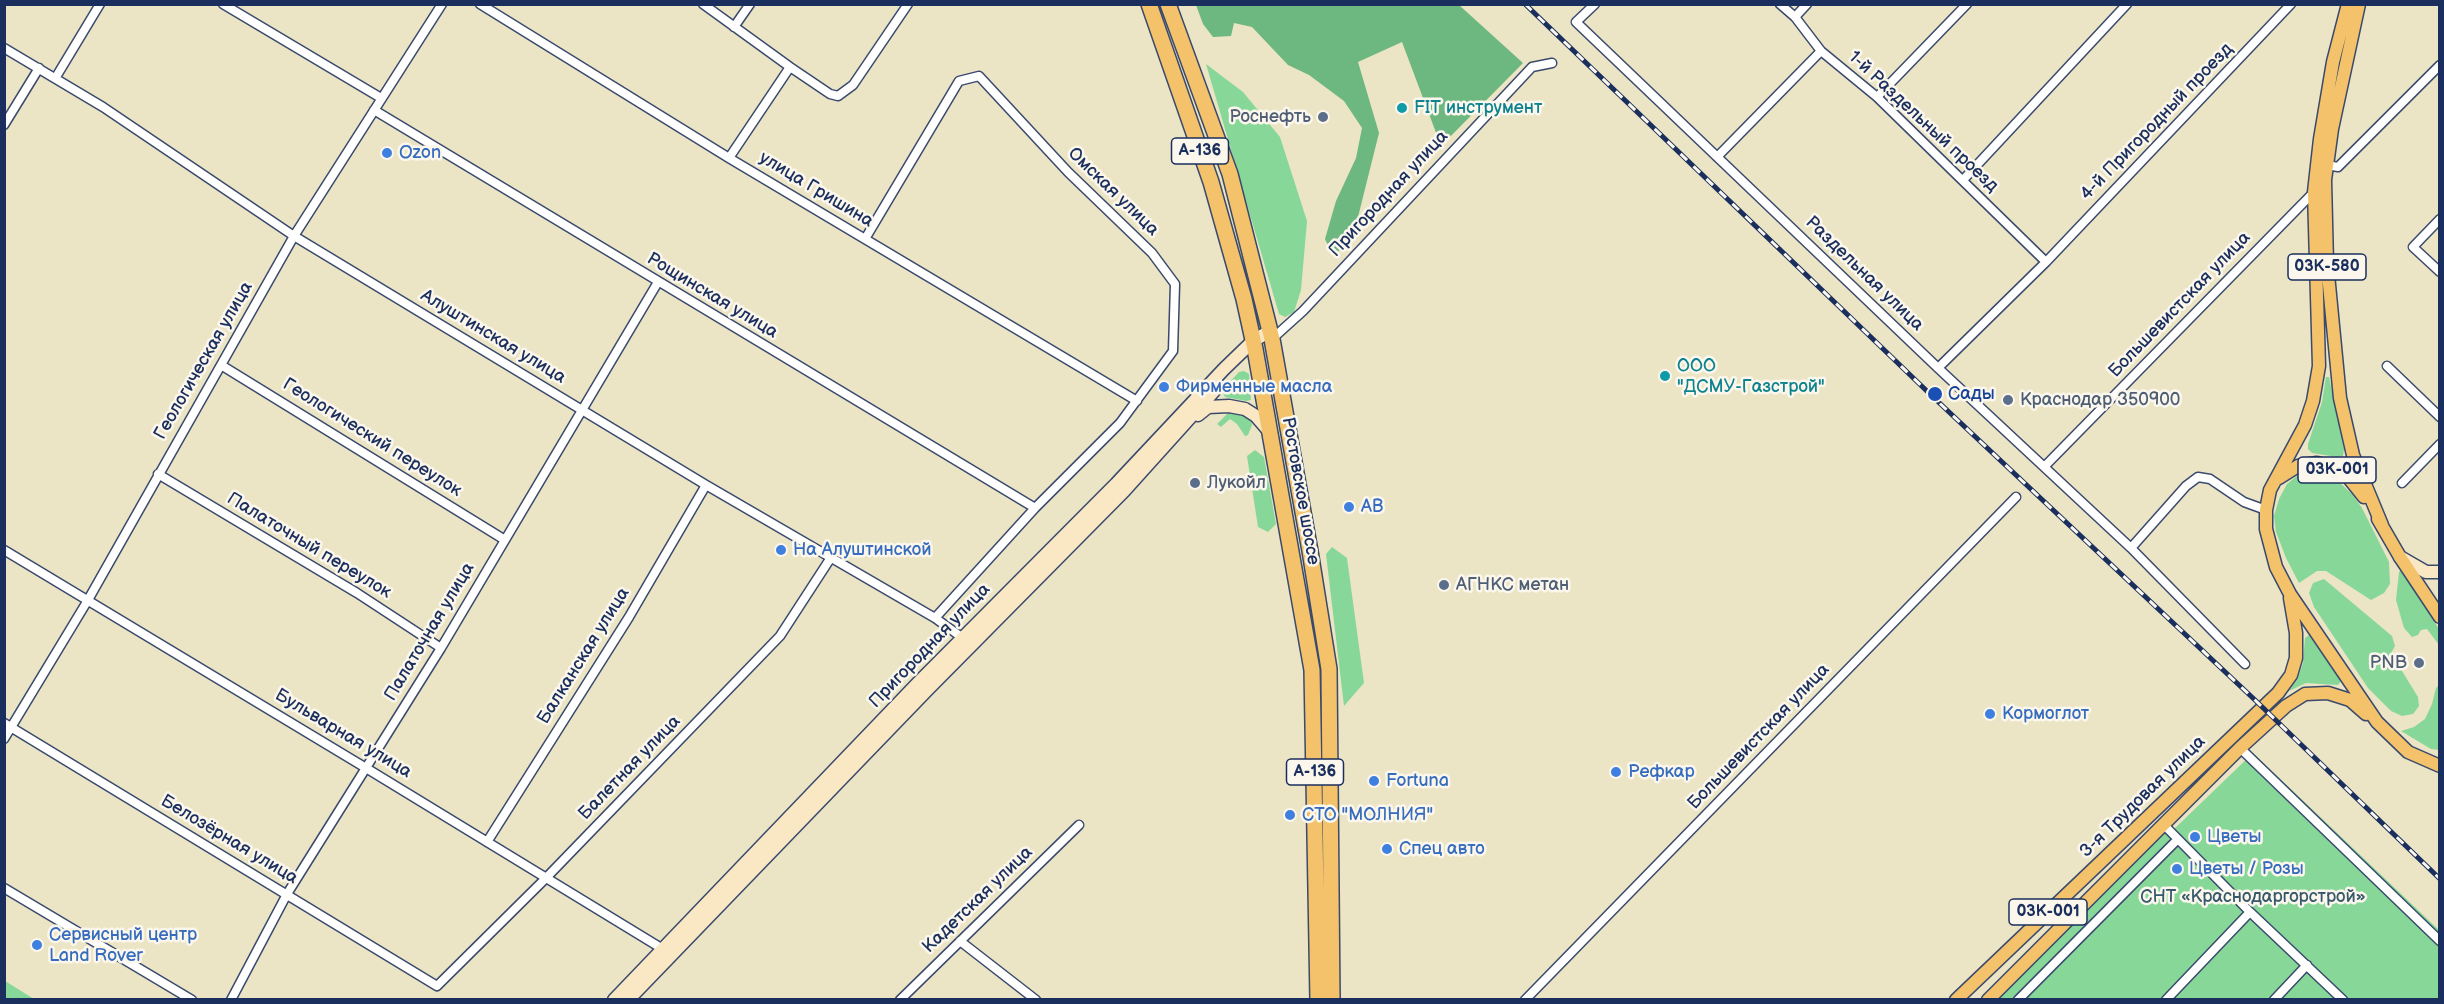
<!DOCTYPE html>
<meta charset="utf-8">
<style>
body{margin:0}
#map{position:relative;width:2444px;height:1004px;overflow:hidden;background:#ebe4c5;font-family:"Balsamiq Sans",sans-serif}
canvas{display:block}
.frame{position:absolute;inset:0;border:6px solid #1b2f5e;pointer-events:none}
</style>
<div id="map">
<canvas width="2444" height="1004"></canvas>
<div class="frame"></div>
</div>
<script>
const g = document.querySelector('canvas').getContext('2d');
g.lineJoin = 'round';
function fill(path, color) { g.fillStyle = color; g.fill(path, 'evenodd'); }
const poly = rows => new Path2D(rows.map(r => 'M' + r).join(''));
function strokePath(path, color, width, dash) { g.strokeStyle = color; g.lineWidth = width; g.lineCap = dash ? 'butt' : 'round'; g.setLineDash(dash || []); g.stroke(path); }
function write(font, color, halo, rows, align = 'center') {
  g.font = font + ' "Balsamiq Sans",sans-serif'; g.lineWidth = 5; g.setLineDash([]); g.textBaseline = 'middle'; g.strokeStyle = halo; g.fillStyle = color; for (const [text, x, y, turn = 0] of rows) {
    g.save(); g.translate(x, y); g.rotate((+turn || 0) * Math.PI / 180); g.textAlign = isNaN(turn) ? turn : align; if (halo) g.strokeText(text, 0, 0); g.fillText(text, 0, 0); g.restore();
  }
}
const green = poly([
 [1206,64,1243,92,1280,137,1307,221,1301,290,1294,312,1285,317,1279,314],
 [1244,371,1249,374,1251,400,1246,401,1225,397,1222,391,1225,387,1239,372],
 [2326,377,2329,377,2344,449,2343,456,2337,457,2312,453,2308,449,2308,444,2322,402],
 [1228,413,1251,417,1252,425,1248,435,1245,436,1237,424,1230,419,1221,427,1217,424],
 [1255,450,1264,457,1276,524,1268,532,1258,527,1247,456],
 [2309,471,2324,473,2338,481,2352,494,2362,508,2389,562,2390,584,2384,593,2371,600,2326,571,2317,571,2299,583,2286,558,2276,532,2274,516,2279,499,2287,484,2298,475],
 [1332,547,1347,558,1364,683,1344,706,1326,554],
 [2402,570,2439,629,2439,645,2427,629,2421,630,2418,635,2412,637,2404,628,2396,600,2399,572],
 [2324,579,2392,636,2395,646,2391,653,2418,697,2419,706,2413,714,2402,716,2391,711,2368,688,2314,607,2309,593,2313,583],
 [2309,635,2341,681,2338,685,2306,683,2289,691,2297,680,2303,663,2305,638],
 [2439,685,2439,750,2431,749,2401,731,2414,727,2425,719,2432,704,2436,688],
 [2253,753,2439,930,2439,999,1987,1000,2164,825,2171,832],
 [5,981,34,999,5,998]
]);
const forest = poly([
 [1196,5,1459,5,1523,63,1441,146,1402,42,1358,62,1379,133,1351,245,1332,254,1325,239,1336,201,1356,158,1362,128,1344,101,1309,75,1288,65,1252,27,1234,23,1231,36,1213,37,1203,24]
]);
const street = poly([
 [223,4,381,98],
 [480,4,729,158,1137,401],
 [703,4,790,67,830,94,838,96,853,85,908,4],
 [1595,4,1576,22,1938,368,2131,548,2245,664],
 [1780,4,1795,17,1821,51,1877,97,2046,262],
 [1795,17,1807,4],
 [734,27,750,4],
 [4,48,103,107,294,236,706,485,935,618,967,641],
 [56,77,100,4],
 [1877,97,1967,4],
 [374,110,1035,508],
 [4,125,39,68],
 [1717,157,1821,51],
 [729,158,790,67],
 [2327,165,2338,167,2440,65],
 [1963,180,2127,4],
 [2440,219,2413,247,2440,272],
 [865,239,959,81,979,76,1068,172,1152,253,1175,284,1173,351,1120,423,1035,508,935,618],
 [1272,339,1303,311,1532,67,1552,63],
 [221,365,505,540],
 [2387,366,2440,417],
 [1938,368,2046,262,2291,4],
 [2045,466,2314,192],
 [158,474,357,593,441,648],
 [2402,483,2440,444],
 [2131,548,2186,486,2198,477,2210,479,2244,502,2266,510],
 [4,550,366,768,666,951],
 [4,723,437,986,545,879,780,636,830,559],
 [4,739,88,600,294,236,442,4],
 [2240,748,2440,941],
 [2164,825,2250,912,2343,1000],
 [487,842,629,617,706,485],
 [4,888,192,1000],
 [960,941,1036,1000],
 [231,1000,287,894,441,648,658,282],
 [900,1000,1079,825],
 [1525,1000,2016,497],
 [2018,1000,2178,839],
 [2166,1000,2250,912],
 [2274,1000,2307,965]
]);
const secondary = poly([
 [1198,415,1208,407,1229,406,1245,409,1256,416,1269,431],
 [2400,557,2426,572,2440,572],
 [614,1000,918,683,1116,484,1224,369,1253,341,1270,331],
 [628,1000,927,690,1124,491,1214,391]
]);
const primary = poly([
 [2348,4,2333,62,2320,139,2314,192,2319,366,2313,401,2305,425,2270,490,2266,510,2266,529,2276,567,2290,594,2377,722,2408,752,2440,766],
 [2359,4,2332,129,2325,180,2327,264,2340,398,2353,455,2382,525],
 [2279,478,2298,466,2317,463,2331,467,2348,477,2364,497],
 [2378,519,2400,557,2440,617],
 [1956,1000,2278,693,2291,675,2296,658,2296,633,2290,598],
 [1988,1000,2240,748,2286,706,2305,694,2328,693,2350,700,2366,714]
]);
const highway = poly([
 [1149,4,1211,182,1244,299,1255,349,1312,670,1318,1000],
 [1168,4,1230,174,1272,339,1310,551,1329,669,1332,1000]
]);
const rail = poly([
 [1525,4,1932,396,2255,700,2440,879]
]);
const markers = [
 [1402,108,6,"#0f9aa8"],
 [1323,117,6,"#5c6f8a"],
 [387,153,6,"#3f7fe0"],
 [1665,376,6,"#0f9aa8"],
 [1164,387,6,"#3f7fe0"],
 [1935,394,8,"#1a4fb4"],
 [2008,400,6,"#5c6f8a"],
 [1195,483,6,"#5c6f8a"],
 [1349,507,6,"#3f7fe0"],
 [781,550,6,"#3f7fe0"],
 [1444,585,6,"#5c6f8a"],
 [2419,663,6,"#5c6f8a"],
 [1990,714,6,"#3f7fe0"],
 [1616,772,6,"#3f7fe0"],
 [1374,781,6,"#3f7fe0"],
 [1290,815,6,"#3f7fe0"],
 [2195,837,6,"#3f7fe0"],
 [1387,849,6,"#3f7fe0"],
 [2177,869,6,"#3f7fe0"],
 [37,945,6,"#3f7fe0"]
];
const shields = [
 [1200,151,57],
 [2327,267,78],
 [2337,470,78],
 [1315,772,57],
 [2048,912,78]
];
const shieldNames = [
 ["А-136",1200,151],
 ["03К-580",2327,267],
 ["03К-001",2337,470],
 ["А-136",1315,772],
 ["03К-001",2048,912]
];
const cultureNames = [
 ["FIT инструмент",1414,108],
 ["ООО",1677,366],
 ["\"ДСМУ-Газстрой\"",1677,387]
];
const serviceNames = [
 ["Роснефть",1311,117,"right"],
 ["Краснодар 350900",2020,400],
 ["Лукойл",1207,483],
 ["АГНКС метан",1456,585],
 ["PNB",2407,663,"right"]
];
const streetNames = [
 ["1-й Раздельный проезд",1923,122,43],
 ["4-й Пригородный проезд",2157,122,-46],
 ["улица Гришина",816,190,31],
 ["Омская улица",1113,192,44],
 ["Пригородная улица",1389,194,-47],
 ["Раздельная улица",1864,274,44],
 ["Рощинская улица",712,296,31],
 ["Большевистская улица",2180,305,-46],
 ["Алуштинская улица",493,337,31],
 ["Геологическая улица",204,361,-60],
 ["Геологический переулок",372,438,32],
 ["Ростовское шоссе",1300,491,80],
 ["Палаточный переулок",309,546,31],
 ["Палаточная улица",430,632,-59],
 ["Пригородная улица",930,646,-46],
 ["Балканская улица",584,656,-58],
 ["Бульварная улица",343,734,31],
 ["Большевистская улица",1759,737,-46],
 ["Балетная улица",630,768,-46],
 ["3-я Трудовая улица",2143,797,-44],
 ["Белозёрная улица",229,840,31],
 ["Кадетская улица",978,900,-44]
];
const shopNames = [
 ["Ozon",399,153],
 ["Фирменные масла",1176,387],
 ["АВ",1361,507],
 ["На Алуштинской",793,550],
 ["Кормоглот",2002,714],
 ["Рефкар",1628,772],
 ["Fortuna",1386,781],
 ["СТО \"МОЛНИЯ\"",1302,815],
 ["Цветы",2207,837],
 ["Спец авто",1399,849],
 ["Цветы / Розы",2189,869],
 ["Сервисный центр",49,935],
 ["Land Rover",49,956]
];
const transitNames = [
 ["Сады",1948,394]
];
const parkNames = [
 ["СНТ «Краснодаргорстрой»",2253,897]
];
fill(green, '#87d898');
fill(forest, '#6db880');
strokePath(street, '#3a4a6d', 11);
strokePath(secondary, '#3a4a6d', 15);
strokePath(primary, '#3a4a6d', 15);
strokePath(highway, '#3a4a6d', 18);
strokePath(street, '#fff', 8);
strokePath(secondary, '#fae7c3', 12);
strokePath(primary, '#f3c26a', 12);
strokePath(highway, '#f3c26a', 15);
strokePath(rail, '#1b2f5e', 5);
strokePath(rail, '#fbf7ec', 3, [9]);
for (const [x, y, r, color] of markers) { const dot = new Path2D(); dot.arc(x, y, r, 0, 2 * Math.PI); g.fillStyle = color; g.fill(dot); strokePath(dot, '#fbf7ec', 2); }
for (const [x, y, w] of shields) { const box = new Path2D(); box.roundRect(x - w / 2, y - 13, w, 26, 4.5); g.fillStyle = '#fbf7ec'; g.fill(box); strokePath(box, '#1b2f5e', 1.5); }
write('bold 16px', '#1b2f5e', null, shieldNames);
write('18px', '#0d838f', '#fbf7ec', cultureNames, 'left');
write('18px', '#4e5e75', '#fbf7ec', serviceNames, 'left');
write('18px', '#1b2f5e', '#fbf7ec', streetNames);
write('18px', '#366cbe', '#fbf7ec', shopNames, 'left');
write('18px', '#164399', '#fbf7ec', transitNames, 'left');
write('18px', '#36596c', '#fbf7ec', parkNames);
</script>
